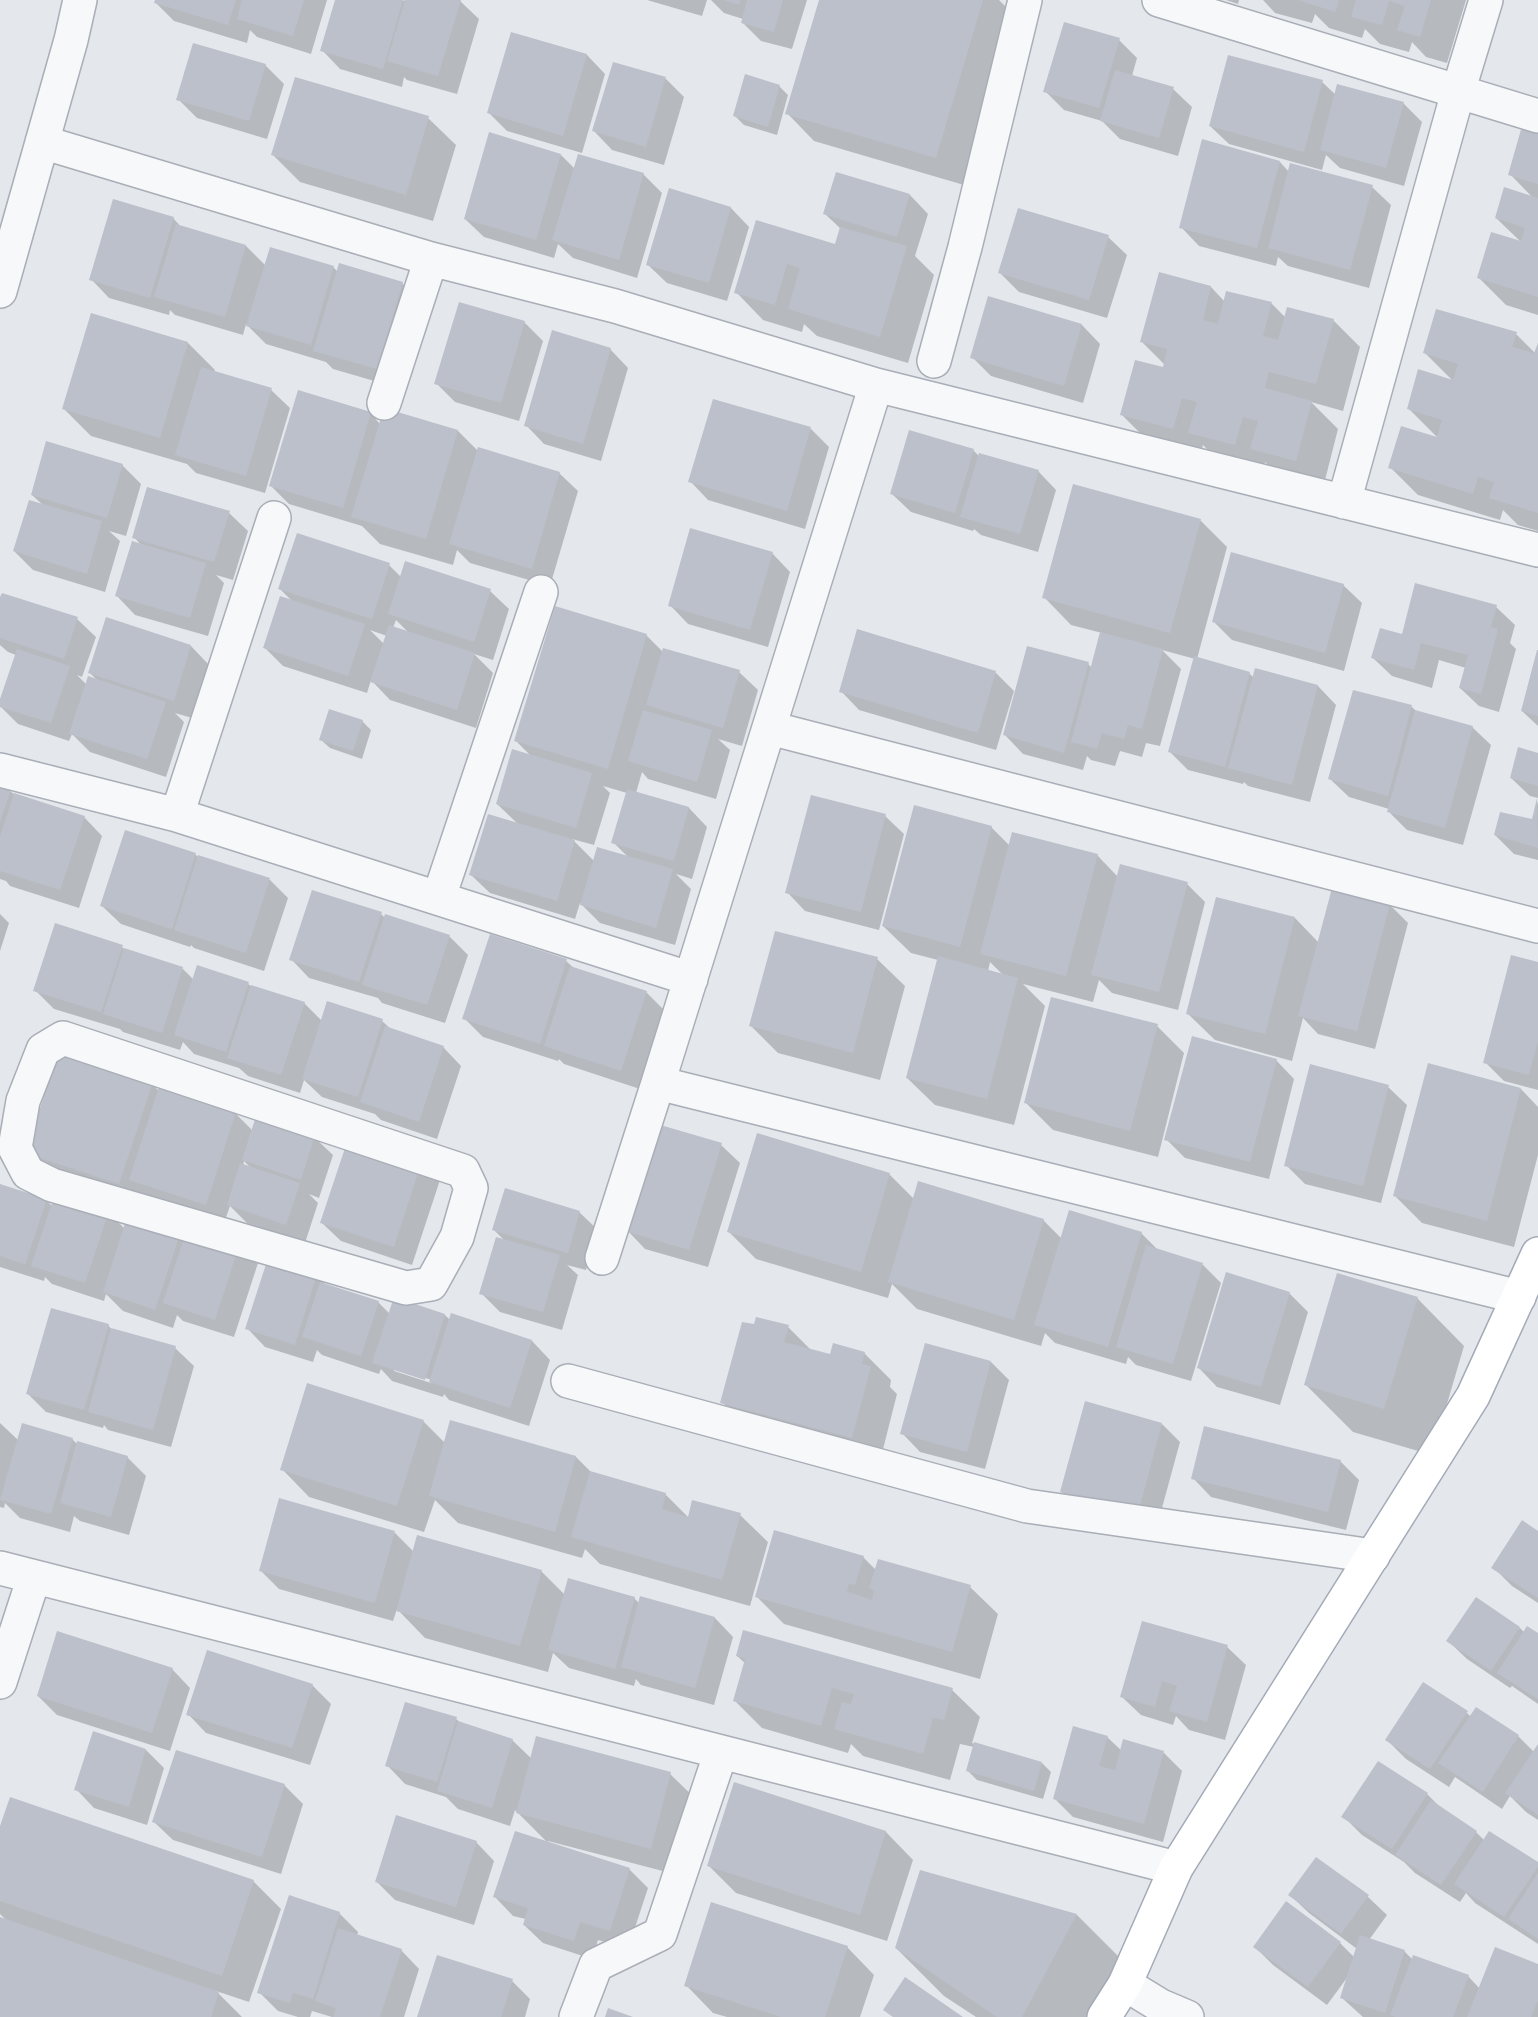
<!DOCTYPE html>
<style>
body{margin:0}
canvas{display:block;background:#e4e7ec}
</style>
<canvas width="1538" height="2017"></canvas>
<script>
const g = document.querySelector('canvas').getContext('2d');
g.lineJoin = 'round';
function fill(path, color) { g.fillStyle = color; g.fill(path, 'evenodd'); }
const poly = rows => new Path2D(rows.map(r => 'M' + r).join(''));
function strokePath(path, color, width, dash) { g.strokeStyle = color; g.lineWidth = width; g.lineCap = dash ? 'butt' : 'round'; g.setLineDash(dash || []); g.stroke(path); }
const shadow = poly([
 [157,0,327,0,311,54,257,37,250,30,247,43,174,21,156,3],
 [337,0,460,1,479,19,457,94,407,80,404,77,402,87,340,69,322,50],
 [647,0,707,0,702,16],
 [711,0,807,0,792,49,761,41,742,22,743,19,724,13],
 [820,0,999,0,1014,15,964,185,814,141,787,113],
 [1226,0,1239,0,1238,4],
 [1263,0,1466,0,1447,63,1426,57,1412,42,1409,52,1380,44,1365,29,1362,38,1329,28,1315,14,1312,23,1275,13],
 [512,33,587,55,605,74,582,153,507,131,489,113],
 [1119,40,1137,58,1132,76,1173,89,1192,107,1178,156,1120,139,1102,121,1064,110,1045,91],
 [614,64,666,79,684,97,664,165,612,150,594,131],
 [265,65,284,84,267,139,197,118,178,99],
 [1322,82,1336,95,1403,103,1422,122,1404,186,1340,168,1326,155,1322,170,1229,144,1210,126],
 [779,86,788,95,777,135,744,125,735,116],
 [428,118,456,145,433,221,300,182,273,155],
 [1538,132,1538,315,1506,305,1479,278,1521,242,1496,218,1533,198,1510,174],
 [561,155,575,169,643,174,662,193,637,278,573,258,558,244,554,258,484,237,465,219],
 [1280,162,1289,172,1372,187,1391,205,1369,288,1288,266,1278,257,1276,266,1199,246,1181,227],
 [837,174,910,195,928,214,915,256,934,275,908,363,817,336,804,324,802,332,763,320,736,292,757,222,836,245,841,229,825,214],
 [670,190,731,208,749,227,727,301,667,283,648,265],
 [173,218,182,228,246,246,266,266,333,267,338,272,402,283,420,302,395,387,333,369,326,362,266,344,246,324,243,335,175,315,170,310,169,315,109,298,91,279],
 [1108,237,1127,255,1107,318,1019,292,1000,273],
 [1211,287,1225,302,1272,304,1285,317,1333,320,1360,347,1343,411,1311,402,1338,429,1323,488,1279,476,1265,462,1262,472,1217,459,1203,445,1200,455,1149,442,1122,415,1164,369,1165,365,1141,341],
 [524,322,543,341,519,421,455,402,436,383],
 [1082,325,1100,344,1083,403,991,376,972,357],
 [1516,334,1536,354,1538,346,1538,531,1518,525,1503,510,1500,520,1418,495,1390,467,1439,439,1408,408,1454,382,1425,353],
 [188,343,215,370,214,372,271,390,290,408,265,493,196,473,187,464,91,436,64,409],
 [610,349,628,368,601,461,544,444,526,425],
 [714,400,811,429,829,447,805,529,708,500,690,481],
 [370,413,380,424,458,431,479,452,559,473,578,491,550,586,470,563,457,550,453,565,380,544,362,526,289,504,271,486],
 [973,450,980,457,1038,471,1056,490,1038,552,981,535,974,529,973,531,911,512,892,494],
 [122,465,141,484,126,536,109,531,120,541,105,592,33,570,14,551,43,505,32,495],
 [229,513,248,531,233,580,216,575,224,583,208,636,135,615,117,596,142,546,134,537],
 [1200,520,1227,547,1197,659,1249,673,1254,678,1318,686,1336,705,1310,802,1248,786,1244,782,1243,784,1188,770,1169,751,1195,659,1162,650,1181,669,1160,746,1146,743,1142,757,1120,751,1115,766,1091,760,1087,756,1083,770,1023,754,1005,735,1088,664,1092,668,1102,633,1071,625,1044,597],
 [772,553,790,572,768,647,688,624,670,605],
 [389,565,401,577,490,591,509,609,493,660,474,654,493,673,476,728,390,700,371,680,367,693,283,666,265,648,293,602,280,589],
 [396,620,409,633,393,628],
 [370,630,387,636,384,644],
 [1343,585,1362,603,1344,671,1232,640,1214,622],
 [0,602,77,619,96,637,82,677,77,675,87,685,98,681,90,673,191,646,209,665,192,718,175,713,184,722,166,777,90,752,72,734,69,741,18,724,0,706,16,655,8,652,0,645],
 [1496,607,1515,625,1510,643,1516,649,1499,712,1479,706,1460,688,1466,668,1439,660,1432,688,1392,676,1373,658,1403,636],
 [646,635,663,652,739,672,758,690,742,746,718,739,730,750,716,799,648,779,642,772,636,793,689,808,707,827,692,879,676,874,691,889,675,945,600,923,580,903,575,919,490,893,471,875,518,824,497,804,532,757,516,741],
 [603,786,627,793,613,842,628,857,594,861,572,839,594,845,610,793],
 [1538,653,1538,726,1522,711],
 [995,672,1014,691,996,750,859,710,841,691],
 [1354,692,1412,707,1417,712,1472,727,1491,745,1463,845,1407,830,1388,811,1389,809,1349,797,1330,779],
 [362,721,371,730,362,759,330,748,320,739],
 [1538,754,1538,798,1530,796,1511,778],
 [0,787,10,791,14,794,84,817,102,836,79,908,10,886,6,881,0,879],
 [1538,801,1538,860,1514,854,1495,835,1533,821],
 [885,816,904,834,879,930,805,911,787,892],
 [991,827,1010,846,1097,855,1118,877,1187,884,1205,902,1178,1010,1112,993,1099,980,1093,1002,1023,984,1045,1006,1014,1125,935,1105,907,1078,938,960,911,953,883,926],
 [990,962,1003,975,988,971],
 [126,832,196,855,199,858,270,880,288,898,264,971,194,948,191,945,190,947,121,924,102,906],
 [1389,904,1408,923,1375,1049,1318,1034,1303,1018,1292,1061,1215,1040,1187,1013,1295,918,1319,943],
 [0,914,9,923,0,951],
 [381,914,385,918,449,936,468,955,445,1023,382,1003,378,998,309,978,291,959],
 [122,947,124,949,183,969,194,980,248,984,251,986,304,1003,322,1021,382,1021,392,1030,443,1047,461,1066,437,1139,381,1120,375,1114,322,1097,304,1080,300,1093,248,1076,239,1068,194,1054,183,1042,180,1050,123,1032,120,1029,54,1009,35,990],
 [877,959,905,986,880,1080,778,1053,751,1026],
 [566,961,575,969,646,992,665,1011,640,1089,564,1064,559,1059,558,1061,483,1037,464,1018],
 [1538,963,1538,1090,1504,1081,1485,1062],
 [1157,1026,1184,1053,1158,1157,1053,1130,1025,1102],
 [1276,1060,1294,1079,1269,1179,1185,1158,1166,1139],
 [152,1084,159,1091,235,1113,253,1131,314,1137,333,1155,319,1198,309,1194,318,1203,305,1243,247,1223,230,1206,224,1223,55,1180,27,1153],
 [244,1161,252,1169,243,1166],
 [1388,1087,1407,1105,1381,1203,1305,1184,1286,1165],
 [1521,1089,1538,1107,1538,1155,1514,1247,1422,1223,1395,1196],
 [350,1138,440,1180,412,1265,341,1241,322,1223],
 [721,1145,740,1163,708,1267,645,1249,627,1230],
 [889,1174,914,1199,1043,1220,1062,1239,1141,1233,1159,1251,1202,1264,1221,1283,1191,1381,1136,1365,1128,1357,1126,1364,1055,1343,1045,1333,1041,1346,917,1309,892,1284,888,1298,756,1259,729,1232],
 [0,1185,46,1200,52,1206,108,1212,125,1229,240,1245,258,1263,234,1337,183,1321,177,1315,173,1328,123,1311,106,1294,104,1301,52,1284,45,1277,44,1281,0,1267],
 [579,1212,598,1230,586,1270,567,1265,578,1275,562,1330,500,1312,481,1293,504,1240,494,1230],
 [316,1275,327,1286,378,1302,390,1314,445,1315,451,1321,452,1315,532,1341,550,1360,529,1426,449,1400,444,1394,443,1397,392,1381,381,1369,379,1374,322,1355,317,1350,313,1362,265,1347,247,1328],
 [394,1368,432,1380,431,1383,394,1371],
 [1289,1293,1308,1312,1280,1405,1217,1387,1199,1368],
 [1417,1298,1464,1346,1432,1455,1353,1432,1306,1385],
 [108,1325,112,1330,175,1348,194,1366,171,1447,108,1430,104,1425,103,1428,46,1412,28,1394],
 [788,1327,812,1351,831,1356,864,1353,891,1380,890,1387,897,1394,879,1465,749,1430,722,1402],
 [991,1362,1009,1380,985,1469,920,1452,902,1433],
 [423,1421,445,1443,576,1457,592,1473,665,1494,689,1518,740,1515,768,1542,750,1606,600,1564,585,1549,582,1558,458,1523,435,1500,424,1532,309,1497,282,1469],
 [0,1423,18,1440,72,1439,78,1445,127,1457,146,1476,129,1535,80,1521,74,1516,70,1532,20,1518,5,1503,4,1508,0,1507],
 [1162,1424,1180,1442,1156,1530,1081,1510,1062,1492],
 [1340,1461,1359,1480,1346,1530,1211,1497,1193,1478],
 [280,1500,395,1533,414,1552,541,1571,565,1595,634,1598,640,1604,641,1598,715,1618,733,1637,714,1705,641,1685,636,1679,634,1686,569,1668,553,1653,548,1672,425,1638,397,1609,393,1621,279,1589,261,1571],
 [1538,1532,1538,1603,1512,1586,1493,1567],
 [863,1557,876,1570,970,1587,998,1614,980,1679,784,1624,756,1596],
 [1520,1628,1525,1633,1538,1635,1538,1704,1512,1686,1510,1688,1467,1659,1448,1641],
 [1227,1647,1246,1665,1225,1740,1189,1730,1176,1716,1173,1725,1141,1715,1122,1697],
 [737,1656,952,1690,980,1717,972,1743,1042,1763,1051,1772,1043,1799,977,1780,968,1771,974,1747,960,1744,950,1780,863,1756,851,1744,848,1753,762,1728,734,1700,745,1663],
 [172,1669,190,1688,170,1751,57,1715,38,1696],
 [312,1685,331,1704,310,1765,206,1733,188,1714],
 [1476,1709,1518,1736,1534,1752,1538,1746,1538,1820,1526,1812,1510,1796,1502,1809,1455,1777,1449,1787,1406,1759,1387,1740,1467,1713,1471,1717],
 [456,1719,461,1723,512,1740,532,1759,670,1774,698,1801,678,1875,548,1841,548,1843,515,1810,510,1826,458,1809,446,1797,405,1784,387,1765],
 [1107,1737,1122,1751,1124,1741,1164,1753,1182,1771,1163,1842,1073,1817,1054,1798],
 [146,1750,164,1768,147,1825,94,1808,76,1789],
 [1379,1763,1427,1794,1444,1811,1476,1832,1485,1841,1538,1864,1538,1944,1475,1903,1466,1893,1460,1902,1415,1873,1404,1862,1362,1835,1343,1816],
 [735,1784,886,1832,913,1860,887,1941,736,1893,708,1865],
 [284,1785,303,1804,281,1874,173,1840,154,1822],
 [0,1830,253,1881,281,1909,249,2002,216,1991,242,2017,0,2017,0,1919,8,1922,0,1914],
 [476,1842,494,1861,474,1925,395,1900,377,1882],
 [1317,1859,1368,1897,1387,1915,1369,1940,1404,1951,1412,1959,1468,1976,1480,1989,1538,1965,1538,2017,1363,2017,1342,1998,1349,1975,1327,2005,1273,1965,1255,1947,1340,1943,1355,1958,1357,1949,1309,1913,1290,1895],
 [629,1869,648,1888,628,1949,598,1940,592,1959,543,1943,524,1925,526,1919,513,1916,495,1897],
 [921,1871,1077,1915,1124,1962,1095,2017,976,2017,944,1996,896,1948],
 [339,1913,358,1932,357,1936,401,1950,419,1969,404,2017,332,2017,312,2011,310,2017,298,2017,278,2011,259,1992],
 [847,1947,874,1975,860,2017,727,2017,713,2013,686,1985],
 [512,1981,530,1999,525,2017,419,2017]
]);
const building = poly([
 [155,0,236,0,228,25,154,3],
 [242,0,304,0,293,36,237,19],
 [335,0,403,0,383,69,320,51],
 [405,0,461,0,438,76,387,61],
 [724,0,741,0,739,5],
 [747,0,783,0,774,32,741,23],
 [819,0,983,0,936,158,785,114],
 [1298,0,1339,0,1335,12],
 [1356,0,1431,0,1420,37,1397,30,1405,6,1389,1,1382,25,1351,17],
 [1064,22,1120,38,1099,108,1043,92],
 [511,32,587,54,563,136,487,113],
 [193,43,266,64,249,121,176,100],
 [1228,55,1323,80,1304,152,1209,126],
 [613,62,666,77,646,147,592,131],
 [1115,70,1174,87,1159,138,1100,121],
 [745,74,780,85,768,127,733,116],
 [295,77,429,116,406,195,271,155],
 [1337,84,1404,102,1386,168,1320,150],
 [1522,126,1538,130,1538,184,1508,175],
 [489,132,561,154,536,240,464,219],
 [1202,139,1280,161,1257,248,1179,228],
 [578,154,644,173,619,260,552,240],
 [1290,163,1373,185,1350,270,1268,248],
 [836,172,910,194,897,237,823,214],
 [1504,187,1538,198,1538,297,1477,278,1491,232,1521,241,1525,228,1495,218],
 [669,188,731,207,709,283,646,265],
 [113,199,174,217,150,298,89,280],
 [1018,208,1109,235,1089,300,998,273],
 [756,220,835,244,840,227,907,246,880,337,788,309,800,268,787,264,775,305,734,293],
 [176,224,246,245,225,317,154,297],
 [270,247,334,266,311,345,246,326],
 [339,263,403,282,377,369,313,351],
 [1159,272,1211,286,1203,320,1218,324,1226,291,1272,302,1263,336,1278,340,1287,307,1334,319,1316,384,1269,372,1265,388,1312,401,1296,461,1250,449,1258,421,1243,417,1235,445,1188,433,1197,402,1182,398,1173,429,1120,415,1135,360,1163,367,1167,349,1140,342],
 [988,296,1082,324,1064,386,970,358],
 [459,302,525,321,501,403,434,384],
 [1436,309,1517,332,1512,347,1534,353,1538,343,1538,513,1489,498,1494,482,1478,477,1473,494,1388,468,1401,426,1437,437,1442,420,1407,409,1418,369,1453,380,1458,364,1423,353],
 [91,313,188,342,160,438,62,409],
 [552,330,611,348,583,444,524,426],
 [201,367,272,388,246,476,175,455],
 [298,390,371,412,343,508,269,486],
 [713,399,811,427,787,511,688,482],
 [384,408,458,430,426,539,351,517],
 [909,430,974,449,955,513,890,494],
 [46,441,123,464,107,518,31,495],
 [478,447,560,472,532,569,449,544],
 [979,453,1039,470,1020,534,960,517],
 [1073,484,1201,519,1170,633,1042,598],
 [147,487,230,511,214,562,132,538],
 [29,500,102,521,87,574,13,551],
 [690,528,773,552,750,630,668,606],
 [297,533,390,563,372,619,278,589],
 [132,541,206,563,190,618,115,596],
 [1231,552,1344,584,1325,653,1212,622],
 [405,561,491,589,474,642,388,614],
 [1415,583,1497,605,1491,627,1498,629,1481,694,1459,688,1468,655,1421,643,1414,670,1371,658,1380,628,1402,634],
 [2,593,78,617,64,659,0,638,0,597],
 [280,596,365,624,348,676,263,648],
 [555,606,647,634,608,769,514,741],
 [106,617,191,645,174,701,88,673],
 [389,625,475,653,457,710,370,682],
 [857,629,996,671,978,733,839,692],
 [1100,632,1163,649,1142,729,1128,725,1124,739,1102,733,1097,749,1071,742],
 [1027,646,1089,662,1064,753,1003,735],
 [663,648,740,670,723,728,646,705],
 [17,649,70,666,51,723,0,707,0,699],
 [1537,650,1538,650,1538,716,1521,711],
 [1194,656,1250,672,1225,767,1168,752],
 [1255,668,1318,685,1292,785,1228,768],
 [88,676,166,702,147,759,69,734],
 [1353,690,1412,705,1388,796,1328,779],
 [329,709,363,720,353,751,319,740],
 [643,710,712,730,697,782,628,761],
 [1415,710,1473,726,1445,828,1387,812],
 [1518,747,1538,753,1538,786,1510,778],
 [512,749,592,773,576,828,496,804],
 [0,786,11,789,0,822],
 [627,789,689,807,674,861,611,843],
 [14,793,85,816,60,890,0,871,0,837],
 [811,795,886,814,861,912,785,893],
 [1537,798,1538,848,1494,835,1500,812,1532,819],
 [914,805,992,826,960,947,882,926],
 [488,814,575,840,557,901,469,875],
 [125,830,196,853,172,929,100,906],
 [1012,832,1098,854,1066,976,980,954],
 [597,847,673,869,656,928,580,905],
 [198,855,270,878,246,953,174,930],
 [1120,864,1188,882,1159,992,1091,975],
 [1332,888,1390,903,1357,1031,1298,1016],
 [312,890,382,912,359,982,289,960],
 [1216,897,1295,917,1265,1034,1186,1014],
 [385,914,450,935,427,1005,362,985],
 [55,923,123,945,101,1012,33,991],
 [775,931,878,957,853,1053,749,1026],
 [490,934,567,959,540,1044,462,1019],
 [124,948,183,967,162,1033,103,1014],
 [1511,955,1538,962,1538,1041,1529,1075,1483,1063],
 [938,956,1018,978,987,1099,906,1078],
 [197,965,249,982,226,1052,174,1035],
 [570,966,647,991,621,1071,544,1046],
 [251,985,305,1002,281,1075,227,1058],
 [1051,997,1158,1024,1130,1131,1024,1103],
 [327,1001,383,1019,358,1097,302,1079],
 [385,1026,444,1046,419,1122,360,1102],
 [1192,1036,1277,1059,1250,1162,1164,1140],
 [59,1051,153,1082,119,1184,25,1153],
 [1428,1063,1521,1088,1487,1221,1393,1196],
 [1310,1064,1389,1085,1363,1186,1284,1166],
 [159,1087,236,1112,206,1205,129,1180],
 [256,1116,315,1135,301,1180,242,1160],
 [657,1124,722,1143,689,1250,625,1231],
 [757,1133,890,1173,861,1272,727,1232],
 [349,1136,422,1160,394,1247,320,1223],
 [240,1163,300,1183,286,1225,227,1205],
 [918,1181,1044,1219,1014,1320,888,1282],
 [0,1184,47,1199,25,1264,0,1256],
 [505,1188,580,1211,568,1253,492,1230],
 [55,1194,109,1211,85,1283,31,1266],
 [1069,1210,1142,1232,1108,1347,1034,1325],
 [128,1214,181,1231,155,1310,103,1292],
 [188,1226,240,1243,215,1320,163,1303],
 [496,1237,560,1255,543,1312,479,1294],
 [1146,1245,1203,1263,1173,1364,1116,1347],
 [268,1258,317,1274,295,1345,245,1329],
 [1226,1272,1290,1292,1261,1387,1197,1368],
 [1337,1273,1418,1297,1384,1409,1304,1385],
 [320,1282,379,1301,361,1356,302,1337],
 [394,1297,445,1314,425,1380,372,1363],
 [51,1308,109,1324,84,1410,26,1394],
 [451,1313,532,1340,510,1408,429,1382],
 [756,1317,789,1325,784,1342,830,1354,833,1343,865,1352,862,1364,871,1366,852,1438,720,1403,742,1322,754,1324],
 [111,1328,176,1346,153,1430,88,1412],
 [925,1343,991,1361,967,1452,900,1434],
 [307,1383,424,1420,397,1506,280,1470],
 [1085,1401,1162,1423,1138,1513,1060,1492],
 [450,1420,576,1456,555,1532,429,1496],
 [22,1423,73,1438,51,1514,0,1500],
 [1204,1426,1341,1460,1328,1512,1191,1479],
 [77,1441,128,1456,111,1517,60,1503],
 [590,1471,666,1493,662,1509,688,1517,692,1500,741,1513,722,1580,571,1537],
 [279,1498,395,1531,375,1603,259,1571],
 [1522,1520,1538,1531,1538,1598,1491,1568],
 [774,1530,864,1556,855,1585,849,1584,847,1592,872,1600,874,1590,869,1588,878,1559,971,1585,952,1652,755,1597],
 [417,1535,542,1570,520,1646,396,1611],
 [568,1578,635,1597,615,1669,548,1650],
 [640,1596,715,1617,695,1688,621,1667],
 [1476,1597,1520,1627,1491,1671,1446,1641],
 [1142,1621,1228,1645,1207,1722,1169,1711,1177,1686,1162,1681,1155,1707,1120,1697],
 [1527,1626,1538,1633,1538,1699,1497,1673],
 [743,1630,953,1688,944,1720,933,1718,923,1754,834,1729,842,1702,851,1704,854,1694,832,1688,821,1726,733,1701,745,1659,736,1656],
 [57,1631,173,1668,152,1733,37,1696],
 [207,1650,313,1684,292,1748,186,1715],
 [1423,1682,1468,1711,1430,1769,1385,1740],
 [405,1702,457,1717,437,1782,385,1766],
 [1476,1707,1519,1735,1483,1792,1438,1763],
 [458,1721,513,1739,492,1808,437,1791],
 [1073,1726,1108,1736,1099,1766,1115,1770,1123,1739,1164,1751,1144,1824,1053,1799],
 [93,1731,146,1749,129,1807,74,1790],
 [536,1736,671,1772,651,1849,516,1813],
 [974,1742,1042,1762,1034,1791,966,1771],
 [1538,1744,1538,1815,1505,1793],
 [176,1750,285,1784,262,1857,152,1822],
 [1378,1761,1428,1793,1392,1849,1341,1817],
 [734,1782,886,1831,860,1915,707,1866],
 [10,1797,254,1880,222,1976,0,1901,0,1826],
 [1431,1800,1477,1831,1441,1885,1395,1855],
 [396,1815,477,1841,456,1907,375,1882],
 [515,1831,630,1868,610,1931,580,1922,574,1941,523,1925,528,1908,493,1897],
 [1489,1831,1538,1862,1538,1867,1504,1917,1454,1884],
 [1316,1857,1369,1895,1341,1934,1288,1895],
 [920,1870,1077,1914,1022,2017,997,2017,895,1948],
 [1538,1873,1538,1939,1508,1919],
 [289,1895,340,1912,313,1999,293,1993,290,2003,257,1993],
 [1286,1901,1341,1942,1308,1987,1253,1947],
 [711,1902,848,1946,825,2017,781,2017,684,1986],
 [0,1917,219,1992,211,2017,0,2017],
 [338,1928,402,1949,380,2017,333,2017,336,2008,315,2001],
 [1360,1935,1405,1950,1385,2013,1340,1998],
 [1495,1947,1538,1964,1538,2000,1531,2017,1467,2017],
 [437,1955,513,1979,501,2017,417,2017],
 [1413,1955,1469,1975,1453,2017,1396,2017,1390,2015],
 [905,1977,963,2017,893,2017,883,2010],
 [608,2008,633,2017,605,2017]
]);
const minor = poly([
 [1159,0,1538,116],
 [42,142,431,259,615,306,876,385],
 [0,291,71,40,80,0],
 [934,361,965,247,1025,0],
 [384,403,431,259],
 [1344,502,1458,92,1486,0],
 [770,728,1538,926],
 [0,770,177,815,691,979],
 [177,815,274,518],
 [439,897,541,592],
 [63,1038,463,1171,471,1188,457,1237,431,1284,406,1288,52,1185,28,1173,15,1148,23,1101,43,1050,63,1038],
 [602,1258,658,1083],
 [1519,1297,658,1083,876,385,1538,550],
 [568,1381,1027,1506,1373,1556],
 [0,1568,1176,1868],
 [0,1682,34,1577],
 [1125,1984,1161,2006,1187,2017],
 [576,2017,596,1965,660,1934,721,1752]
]);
const major = poly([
 [1104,2017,1125,1984,1176,1868,1473,1396,1538,1254]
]);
fill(shadow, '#0003');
fill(building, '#bbc0ca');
strokePath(minor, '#a9aeb7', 36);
strokePath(major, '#a3abb8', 36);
strokePath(minor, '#f7f8fa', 33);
strokePath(major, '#fff', 33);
</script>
